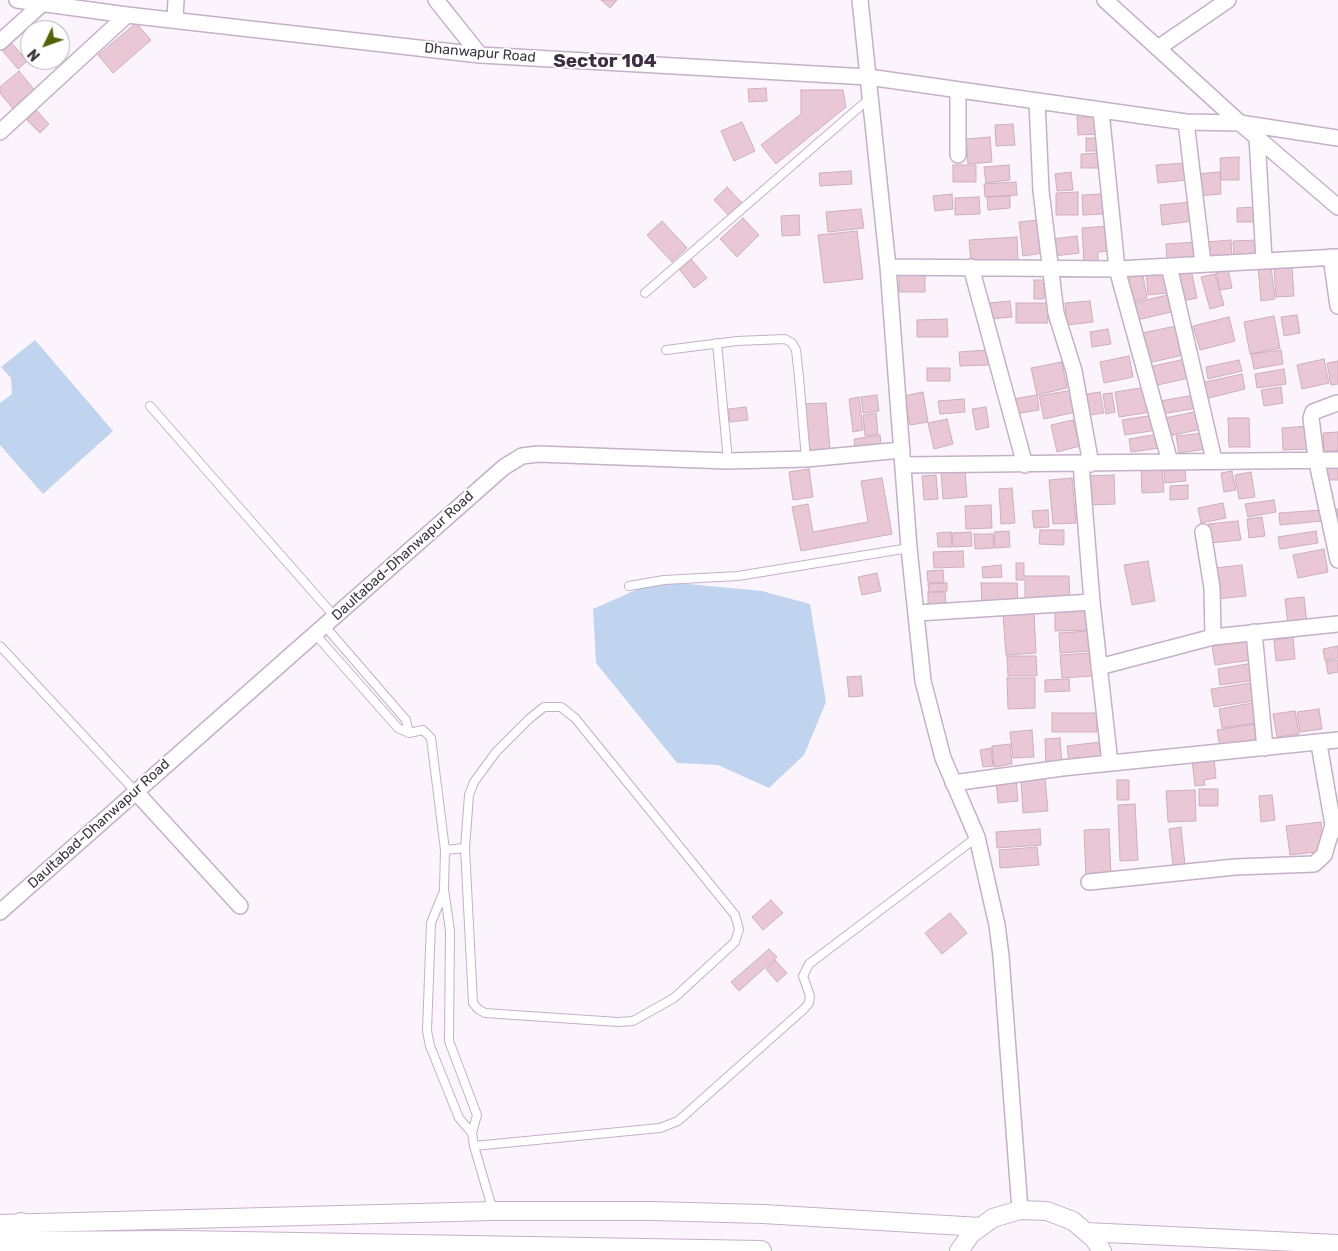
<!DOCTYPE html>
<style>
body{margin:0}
#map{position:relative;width:1338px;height:1251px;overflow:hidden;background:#fcf4fd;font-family:Rubik,sans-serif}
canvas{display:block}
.north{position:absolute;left:20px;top:20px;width:50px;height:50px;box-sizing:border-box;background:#fff;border:1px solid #b1aeb2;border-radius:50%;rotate:228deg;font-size:14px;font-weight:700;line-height:20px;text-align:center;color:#3d353f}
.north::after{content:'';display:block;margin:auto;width:18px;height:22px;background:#546205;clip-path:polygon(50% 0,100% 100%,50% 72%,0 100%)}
</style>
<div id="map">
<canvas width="1338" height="1251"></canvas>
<div class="north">N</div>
</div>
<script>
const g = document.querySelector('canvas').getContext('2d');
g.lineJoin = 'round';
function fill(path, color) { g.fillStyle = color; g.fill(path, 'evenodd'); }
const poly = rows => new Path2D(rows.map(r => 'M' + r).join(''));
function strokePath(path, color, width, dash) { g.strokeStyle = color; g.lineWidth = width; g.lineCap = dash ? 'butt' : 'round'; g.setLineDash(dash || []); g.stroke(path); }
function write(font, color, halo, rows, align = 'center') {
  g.font = font + ' Rubik,sans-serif'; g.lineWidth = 4; g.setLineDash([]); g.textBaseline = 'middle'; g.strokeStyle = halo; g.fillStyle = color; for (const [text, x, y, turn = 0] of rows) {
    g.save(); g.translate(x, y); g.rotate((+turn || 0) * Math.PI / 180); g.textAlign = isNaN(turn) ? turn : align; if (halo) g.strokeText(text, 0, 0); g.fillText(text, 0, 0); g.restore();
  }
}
const water = poly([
 [35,340,113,431,43,494,0,445,0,403,12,394,11,378,1,367],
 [656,581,762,591,810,604,826,702,804,755,769,788,718,765,677,763,596,663,593,609]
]);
const building = poly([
 [601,0,617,0,610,8,601,0],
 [136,23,151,40,113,73,98,55,136,23],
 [10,41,27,61,18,69,1,49,10,41],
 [19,71,36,92,14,110,0,93,0,87,19,71],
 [766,88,767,101,749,102,748,89,766,88],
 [801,90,843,90,846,107,776,164,761,145,801,114,801,90],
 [36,110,49,124,40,133,27,120,36,110],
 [1077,117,1097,117,1098,134,1078,135,1077,117],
 [742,122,755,151,734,161,721,131,742,122],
 [1013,124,1015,145,996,146,995,125,1013,124],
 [990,137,992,162,968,164,966,139,990,137],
 [1086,138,1097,138,1097,151,1086,151,1086,138],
 [1098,153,1099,168,1081,168,1081,154,1098,153],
 [1239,157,1239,180,1221,180,1220,158,1239,157],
 [1185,163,1187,180,1158,183,1156,165,1185,163],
 [953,165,976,165,976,182,953,182,953,165],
 [1009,165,1010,180,986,183,984,167,1009,165],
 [851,171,852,184,820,186,819,173,851,171],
 [1071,172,1073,190,1057,191,1055,174,1071,172],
 [1220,172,1221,194,1197,196,1195,174,1220,172],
 [1016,182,1017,195,985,197,984,184,1016,182],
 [727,187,744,205,730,217,714,200,727,187],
 [1078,192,1078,215,1056,215,1056,193,1078,192],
 [952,194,953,209,935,211,933,196,952,194],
 [1102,194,1103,214,1083,215,1082,195,1102,194],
 [1010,196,1010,208,988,210,987,197,1010,196],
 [979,197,980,214,955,215,955,198,979,197],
 [1191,202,1193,221,1162,225,1160,205,1191,202],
 [1257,207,1258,222,1237,222,1237,208,1257,207],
 [861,209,864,228,828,232,826,212,861,209],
 [799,215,800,235,782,236,781,216,799,215],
 [743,218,759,235,737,257,720,239,743,218],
 [1039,220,1043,253,1023,256,1019,222,1039,220],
 [662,221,687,248,672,262,647,235,662,221],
 [1109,226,1110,251,1098,252,1098,263,1084,263,1082,228,1109,226],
 [857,231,863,279,824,283,818,235,857,231],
 [1077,236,1079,253,1054,256,1052,239,1077,236],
 [1017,237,1018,260,971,263,969,240,1017,237],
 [1231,240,1232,259,1208,260,1207,242,1231,240],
 [1257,240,1258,258,1234,259,1233,241,1257,240],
 [1197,242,1198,261,1167,263,1166,244,1197,242],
 [691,259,707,278,694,288,679,269,691,259],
 [1227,264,1232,288,1220,290,1215,266,1227,264],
 [1271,266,1275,299,1261,301,1258,267,1271,266],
 [1292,267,1294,296,1276,297,1274,268,1292,267],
 [1165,269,1167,293,1148,295,1146,270,1165,269],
 [1191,269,1197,298,1183,301,1178,272,1191,269],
 [1142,270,1147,298,1131,302,1125,273,1142,270],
 [899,271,925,271,925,292,899,292,899,271],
 [1215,274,1224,305,1210,309,1201,277,1215,274],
 [1034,280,1044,280,1044,299,1034,299,1034,280],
 [1167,295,1171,312,1133,321,1129,304,1167,295],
 [1010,301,1012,317,990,319,989,303,1010,301],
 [1090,301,1093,322,1067,325,1065,303,1090,301],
 [1016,303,1047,303,1048,323,1016,323,1016,303],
 [1297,315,1300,333,1284,336,1281,317,1297,315],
 [1274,316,1280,348,1250,354,1244,322,1274,316],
 [1229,317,1235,341,1200,350,1193,326,1229,317],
 [947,319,948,337,917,337,917,320,947,319],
 [1176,326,1183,355,1148,363,1142,333,1176,326],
 [1108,329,1111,344,1092,347,1090,332,1108,329],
 [988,350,989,365,960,366,959,352,988,350],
 [1281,350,1283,364,1254,369,1251,354,1281,350],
 [1129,356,1133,377,1104,383,1100,362,1129,356],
 [1185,359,1189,378,1153,386,1149,367,1185,359],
 [1324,359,1329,383,1302,389,1297,365,1324,359],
 [1239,360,1242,371,1208,379,1206,367,1239,360],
 [1338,361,1338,384,1331,385,1327,363,1338,361],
 [1062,362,1067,388,1037,395,1031,368,1062,362],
 [927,368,950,368,950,381,927,381,927,368],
 [1284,369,1286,384,1257,388,1255,374,1284,369],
 [1242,374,1245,389,1205,399,1201,383,1242,374],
 [1147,387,1151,412,1119,417,1115,392,1147,387],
 [1281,387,1283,403,1264,406,1261,390,1281,387],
 [1072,390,1076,412,1044,419,1039,396,1072,390],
 [923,392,928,422,910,425,904,396,923,392],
 [1100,392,1104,413,1083,416,1080,395,1100,392],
 [1112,393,1115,412,1106,414,1103,394,1112,393],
 [877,395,879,411,863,413,861,397,877,395],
 [1037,395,1039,410,1015,414,1013,399,1037,395],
 [1194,395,1197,408,1162,414,1160,401,1194,395],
 [859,397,863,430,853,432,849,399,859,397],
 [964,399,965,412,940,414,938,401,964,399],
 [826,403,830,450,807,451,803,404,826,403],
 [746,407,748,420,730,422,728,409,746,407],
 [986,407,989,427,976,430,972,409,986,407],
 [1199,411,1202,429,1169,436,1165,418,1199,411],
 [876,413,878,434,865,436,863,415,876,413],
 [1154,415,1157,430,1125,435,1122,420,1154,415],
 [1228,418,1249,418,1250,447,1229,447,1228,418],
 [947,419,953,444,934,449,928,423,947,419],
 [1073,420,1080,446,1057,452,1051,425,1073,420],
 [1308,426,1309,449,1283,450,1282,428,1308,426],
 [1338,432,1338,451,1324,451,1323,433,1338,432],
 [1204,433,1206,449,1179,453,1176,436,1204,433],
 [1158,434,1160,448,1131,452,1129,439,1158,434],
 [880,435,881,444,855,448,854,439,880,435],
 [1324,465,1338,466,1338,480,1324,480,1324,465],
 [1162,467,1164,492,1142,493,1141,468,1162,467],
 [809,469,813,497,793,500,789,472,809,469],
 [1185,469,1186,481,1165,483,1164,471,1185,469],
 [965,470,967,497,943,499,941,472,965,470],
 [1232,471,1236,490,1224,492,1221,473,1232,471],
 [1251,472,1255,497,1239,499,1235,475,1251,472],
 [936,475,938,499,924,500,922,476,936,475],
 [1114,475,1115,504,1089,505,1088,476,1114,475],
 [882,478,892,534,801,551,792,507,808,504,813,532,868,522,861,481,882,478],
 [1072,478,1076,523,1053,524,1049,480,1072,478],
 [1188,485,1188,499,1170,500,1170,486,1188,485],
 [1012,488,1015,523,1001,524,999,489,1012,488],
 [1274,500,1276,512,1248,517,1245,504,1274,500],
 [1223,503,1226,518,1201,523,1198,508,1223,503],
 [991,505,992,528,966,529,965,506,991,505],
 [1334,509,1338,509,1338,522,1334,522,1334,509],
 [1048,510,1049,527,1034,528,1032,511,1048,510],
 [1321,510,1322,521,1280,525,1279,513,1321,510],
 [1262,517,1265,536,1249,538,1247,519,1262,517],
 [1238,521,1241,540,1210,543,1208,524,1238,521],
 [1040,530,1064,530,1064,545,1039,544,1040,530],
 [1009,531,1010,547,995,548,994,532,1009,531],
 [1316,531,1318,543,1280,549,1278,537,1316,531],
 [951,532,952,547,938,547,937,533,951,532],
 [971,532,972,546,953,547,952,533,971,532],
 [974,534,993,534,994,548,975,549,974,534],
 [1324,549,1328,572,1298,578,1293,555,1324,549],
 [963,551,964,567,934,568,933,552,963,551],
 [1148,561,1155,601,1132,605,1124,565,1148,561],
 [1016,563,1024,563,1024,576,1069,576,1070,600,1025,600,1025,580,1016,580,1016,563],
 [1001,565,1002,577,983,578,982,567,1001,565],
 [1242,565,1246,596,1217,599,1214,568,1242,565],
 [943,570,944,583,928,583,927,571,943,570],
 [877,573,881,591,862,595,858,577,877,573],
 [947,583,947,591,929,592,928,584,947,583],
 [981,583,1017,583,1018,603,982,604,981,583],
 [928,592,945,592,946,605,928,605,928,592],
 [1304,597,1307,624,1288,625,1285,599,1304,597],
 [1055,608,1088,608,1088,630,1055,631,1055,608],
 [1034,612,1036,653,1006,655,1003,614,1034,612],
 [1089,631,1090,651,1060,653,1059,633,1089,631],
 [1293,637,1295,659,1276,661,1274,640,1293,637],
 [1249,641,1252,660,1215,665,1212,646,1249,641],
 [1338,646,1338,658,1325,661,1323,649,1338,646],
 [1091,653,1092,676,1062,678,1060,655,1091,653],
 [1007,656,1036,656,1037,676,1008,676,1007,656],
 [1338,660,1338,672,1328,674,1326,662,1338,660],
 [1253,663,1255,680,1220,685,1218,669,1253,663],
 [861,676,863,696,849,697,847,677,861,676],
 [1007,678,1035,678,1035,708,1008,709,1007,678],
 [1069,679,1070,691,1045,692,1045,680,1069,679],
 [1250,683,1253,701,1214,707,1211,689,1250,683],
 [1252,703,1256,723,1222,728,1219,709,1252,703],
 [1319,709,1322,729,1300,732,1297,712,1319,709],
 [1295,711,1299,734,1277,737,1273,714,1295,711],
 [1052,713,1097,713,1097,732,1052,732,1052,713],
 [1254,724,1256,743,1220,748,1217,730,1254,724],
 [1032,730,1034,757,1013,758,1010,732,1032,730],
 [1060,738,1062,763,1046,764,1045,739,1060,738],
 [1100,742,1102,759,1069,763,1067,746,1100,742],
 [1010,744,1012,764,994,767,992,746,1010,744],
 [991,748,993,766,983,767,980,750,991,748],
 [1214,758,1216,778,1204,780,1205,785,1195,786,1192,760,1214,758],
 [1045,778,1048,811,1023,813,1021,780,1045,778],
 [1016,779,1018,801,998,803,996,780,1016,779],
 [1117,780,1129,780,1129,800,1117,800,1117,780],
 [1199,789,1218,789,1218,806,1199,806,1199,789],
 [1195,790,1196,821,1168,822,1166,791,1195,790],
 [1272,795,1275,820,1261,822,1259,796,1272,795],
 [1135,804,1138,860,1120,861,1118,805,1135,804],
 [1321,822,1324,851,1290,855,1286,826,1321,822],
 [1181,827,1185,865,1173,866,1169,829,1181,827],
 [1040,829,1041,845,997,848,996,832,1040,829],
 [1109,829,1111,876,1086,877,1084,830,1109,829],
 [1037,847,1039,865,1000,868,999,850,1037,847],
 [771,900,783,913,763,930,752,917,771,900],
 [950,913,967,933,942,954,925,933,950,913],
 [769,949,777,957,739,991,731,982,769,949],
 [775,960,787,973,777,982,766,969,775,960]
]);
const service = poly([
 [645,293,870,98],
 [717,343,728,461],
 [666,350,737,341,785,339,792,343,796,350,799,377,806,459],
 [150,406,335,617],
 [629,586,664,580,738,576,909,548],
 [324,625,406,720,409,733],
 [315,634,398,728,409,733,423,730,431,738,445,850,444,889,450,931,449,1041,477,1115,472,1133,474,1146,493,1211],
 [0,646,135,791],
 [544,707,561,707,575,718,735,915,739,929,735,942,674,998,633,1021,618,1022,485,1013,478,1009,473,1003,465,848,469,795,474,782,496,752,529,719,544,707],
 [445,850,465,848],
 [444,891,431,923,427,1031,430,1046,459,1118,472,1133],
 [474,1146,660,1128,678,1121,804,1009,809,1003,810,996,803,976,809,964,977,837]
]);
const minor = poly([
 [17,0,127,15,480,55,868,77,1186,122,1240,123,1338,138],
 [436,0,480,55],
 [860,0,888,267,909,548,923,681,943,758,977,837,997,925,1001,956,1020,1210],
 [1105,0,1240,123,1338,207],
 [175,18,176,0],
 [0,42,44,2],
 [1158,48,1228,0],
 [1037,101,1041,191,1056,313,1074,371,1091,464],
 [1101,111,1117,269,1170,462],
 [1186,122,1203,263],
 [0,132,127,15],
 [1257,137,1264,260],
 [958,155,958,90],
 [1331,257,1338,306],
 [1169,266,1214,460],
 [888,267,1117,269,1338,257],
 [971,267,1025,465],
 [1337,403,1313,412,1311,418,1316,458,1338,560],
 [1081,464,1092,602,1110,763],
 [904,465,1338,460],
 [1203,532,1212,588,1213,637],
 [917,613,1092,602],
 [1254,632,1265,748],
 [1099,667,1213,637,1338,624],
 [1319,744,1333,825,1338,830],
 [953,783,1062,768,1338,740],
 [135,791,240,906],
 [1089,882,1235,867,1314,864,1324,855,1333,825],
 [0,912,504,467,522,456,538,454,728,461,806,459,902,450]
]);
const tertiary = poly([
 [0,1224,493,1211,652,1211,763,1214,980,1227],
 [1086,1232,1338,1244],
 [959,1251,971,1234,993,1218,1020,1210,1047,1211,1073,1221,1094,1239,1102,1251]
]);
const secondary = poly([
 [0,1242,182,1241,761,1251],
 [13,1242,21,1223]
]);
const streetNames = [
 ["Dhanwapur Road",480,53,5],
 ["Daultabad-Dhanwapur Road",403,556,-42],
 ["Daultabad-Dhanwapur Road",99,824,-42]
];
const districtNames = [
 ["Sector 104",605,62]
];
fill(water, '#c1d4ef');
fill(building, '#eac7d5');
strokePath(building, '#cdafbb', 1);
strokePath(service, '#c4b0c8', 10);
strokePath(minor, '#c4b0c8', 18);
strokePath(tertiary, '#c4b0c8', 20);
strokePath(secondary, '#c4b0c8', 22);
strokePath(service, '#fff', 8);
strokePath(minor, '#fff', 15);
strokePath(tertiary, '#fff', 18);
strokePath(secondary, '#fff', 20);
write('14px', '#3d353f', '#fff', streetNames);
write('bold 19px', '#3e2e41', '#fff', districtNames);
</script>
